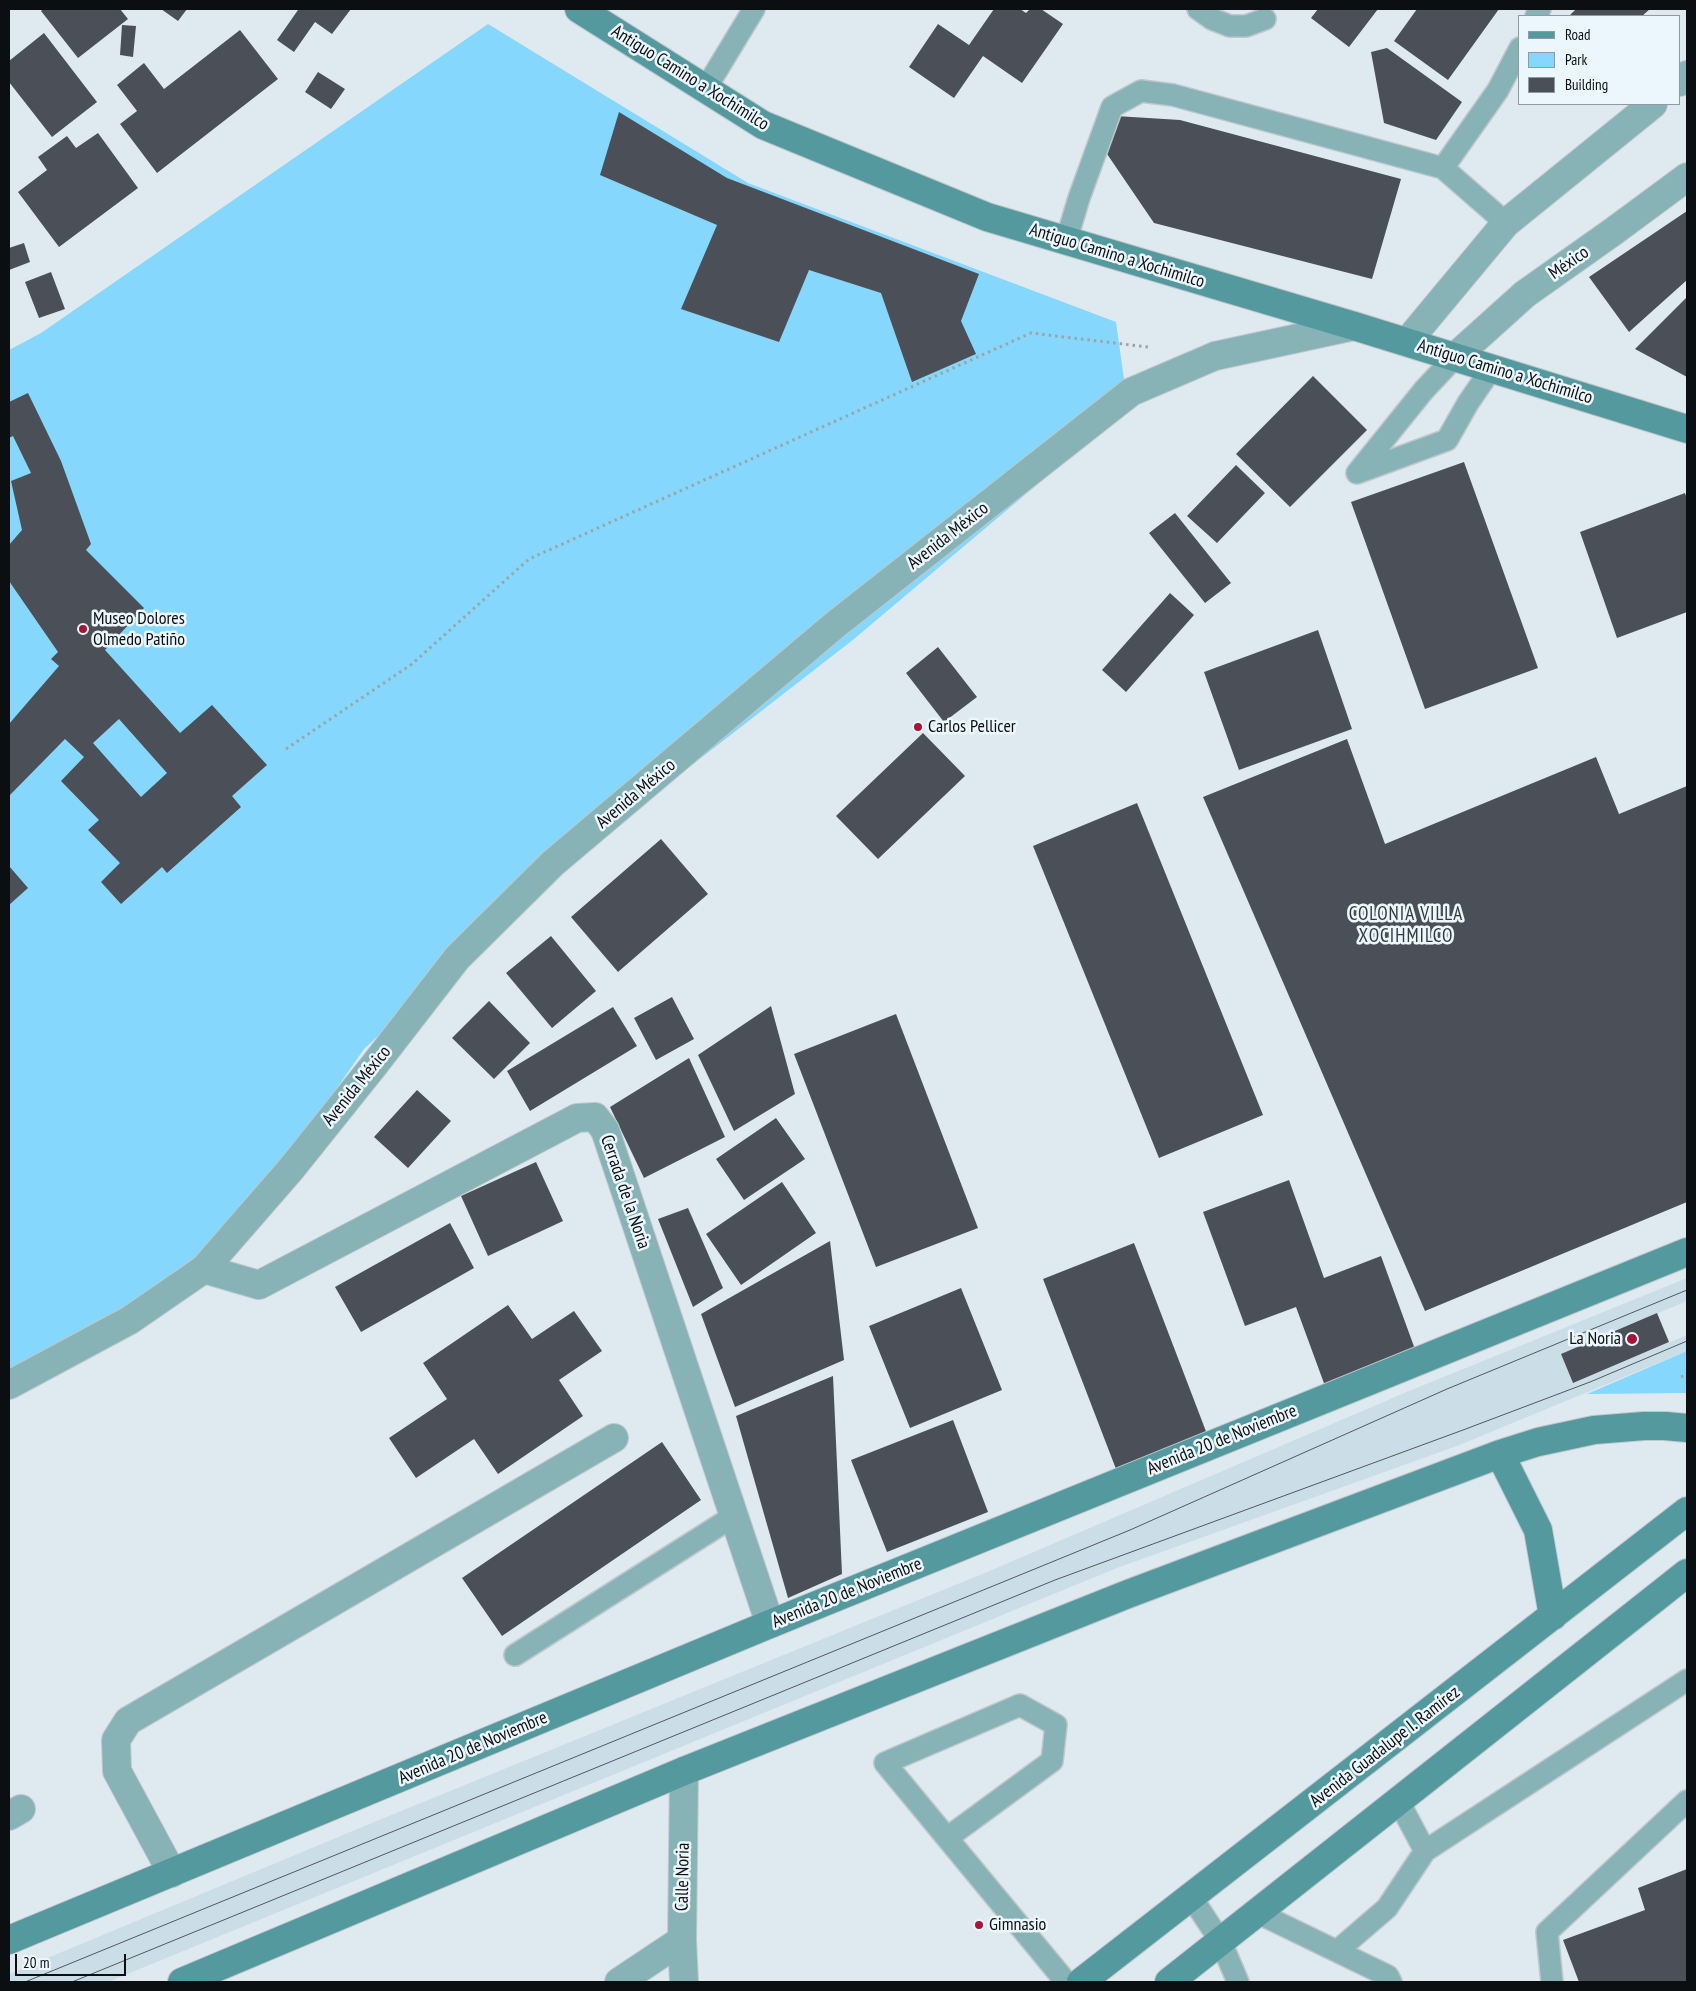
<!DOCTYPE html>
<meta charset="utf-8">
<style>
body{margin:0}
#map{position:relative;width:1696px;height:1991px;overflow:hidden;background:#dfeaf0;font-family:"PT Sans Narrow",sans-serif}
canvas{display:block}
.frame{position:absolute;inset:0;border:10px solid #0b0f11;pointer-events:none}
.legend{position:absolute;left:1518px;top:15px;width:162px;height:90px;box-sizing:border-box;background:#ecf7fd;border:1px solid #929a9f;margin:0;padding:6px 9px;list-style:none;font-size:15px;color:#0b0f11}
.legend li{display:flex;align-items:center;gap:10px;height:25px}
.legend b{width:25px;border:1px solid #929a9f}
.scale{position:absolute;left:15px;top:1954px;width:111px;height:22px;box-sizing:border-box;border:2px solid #0b0f11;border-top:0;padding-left:6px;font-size:15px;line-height:18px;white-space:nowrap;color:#0b0f11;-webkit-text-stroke:4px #ecf7fd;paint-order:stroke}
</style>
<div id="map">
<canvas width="1696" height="1991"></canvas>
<div class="frame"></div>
<ul class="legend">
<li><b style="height:6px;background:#54999d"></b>Road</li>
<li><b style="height:14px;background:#85d7fd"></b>Park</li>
<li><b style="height:14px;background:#4b5058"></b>Building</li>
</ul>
<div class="scale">20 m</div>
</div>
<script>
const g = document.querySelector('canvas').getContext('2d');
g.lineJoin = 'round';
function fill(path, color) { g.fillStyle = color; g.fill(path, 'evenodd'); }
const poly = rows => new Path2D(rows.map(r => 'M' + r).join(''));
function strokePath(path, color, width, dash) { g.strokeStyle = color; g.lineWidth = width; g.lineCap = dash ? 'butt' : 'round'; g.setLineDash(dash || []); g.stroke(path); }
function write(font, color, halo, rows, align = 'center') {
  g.font = font + ' "PT Sans Narrow",sans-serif'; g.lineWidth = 5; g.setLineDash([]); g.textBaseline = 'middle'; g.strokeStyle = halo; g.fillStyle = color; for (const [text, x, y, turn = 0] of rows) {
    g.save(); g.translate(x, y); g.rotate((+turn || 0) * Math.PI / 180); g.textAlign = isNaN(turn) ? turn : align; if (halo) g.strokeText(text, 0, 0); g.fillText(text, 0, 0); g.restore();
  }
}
const built = poly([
 [1687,1278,1687,1301,1561,1354,1573,1382,1687,1335,1687,1351,1457,1446,1117,1568,108,1982,9,1982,9,1974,379,1820,987,1572,1409,1391]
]);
const green = poly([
 [488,24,748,183,1116,322,1128,408,854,639,552,874,364,1049,227,1246,135,1323,9,1373,9,350,41,333],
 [1687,1351,1687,1393,1587,1394]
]);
const building = poly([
 [43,9,120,9,128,19,78,58,41,11],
 [161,9,187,9,178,21],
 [296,9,351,9,332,34,315,22,294,52,277,40,298,10],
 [994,9,1020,9,1026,13,1030,9,1041,9,1063,24,1022,83,983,56,954,98,909,67,938,24,969,45],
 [1318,9,1378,9,1349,47,1311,18],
 [1417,9,1499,9,1448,80,1394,41],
 [1576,9,1650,9,1642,16,1569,16],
 [122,25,136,26,133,57,120,55],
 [240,30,278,79,157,173,120,124,137,111,117,85,144,63,164,89],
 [44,33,97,102,52,137,9,82,9,61],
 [1387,48,1462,102,1436,140,1384,123,1371,52],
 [318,72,345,89,331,109,305,92],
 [619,112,727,178,979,274,961,321,976,354,912,382,881,293,809,270,779,342,681,309,717,225,600,175],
 [1116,116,1180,120,1401,179,1372,279,1154,223,1105,151],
 [98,133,138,188,59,247,18,192,47,170,38,157,67,136,76,148],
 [1687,211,1687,280,1629,332,1589,277],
 [24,243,30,262,9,270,9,248],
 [51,272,65,309,39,318,25,282],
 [1687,297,1687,377,1635,349],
 [1313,376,1367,430,1290,507,1236,454],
 [28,393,61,461,91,544,86,550,144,608,105,650,180,733,212,705,267,765,232,796,241,807,167,873,162,867,121,904,101,882,120,863,88,830,99,820,61,781,84,757,65,739,9,796,9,724,59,666,51,659,58,652,9,581,9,545,22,530,11,481,31,473,13,436,9,438,9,402],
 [119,719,167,773,141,797,93,743],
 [1464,462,1538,668,1425,709,1351,502],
 [1236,465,1265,493,1217,543,1187,516],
 [1685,493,1687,499,1687,612,1617,638,1580,532],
 [1175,513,1231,583,1205,603,1149,533],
 [1170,593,1194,615,1126,692,1102,670],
 [1318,630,1352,729,1239,770,1204,672],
 [938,647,977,697,944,722,906,673],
 [923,733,965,776,878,859,836,816],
 [1347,739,1385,844,1596,757,1619,814,1687,786,1687,1202,1425,1311,1203,797],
 [1137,803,1263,1115,1159,1158,1033,846],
 [661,839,708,894,618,972,571,917],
 [9,866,28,888,9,905],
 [551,936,596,991,552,1028,506,973],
 [672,997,694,1039,656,1060,634,1018],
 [489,1001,530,1043,494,1079,452,1038],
 [771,1006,795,1094,734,1131,698,1055],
 [613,1007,637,1046,530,1111,507,1071],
 [896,1014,978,1228,876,1267,794,1054],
 [689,1058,725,1137,644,1178,610,1107],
 [417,1090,451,1121,408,1168,374,1137],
 [776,1118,805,1159,744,1200,716,1159],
 [536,1162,563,1221,488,1256,461,1196],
 [1289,1180,1324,1278,1381,1256,1416,1352,1325,1386,1296,1307,1245,1326,1203,1212],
 [782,1182,816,1233,741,1285,706,1234],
 [688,1208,723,1288,693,1307,658,1219],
 [450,1223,474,1268,361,1332,335,1287],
 [830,1241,844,1360,735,1407,701,1314],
 [1134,1243,1207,1434,1116,1469,1043,1279],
 [961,1288,1002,1390,910,1428,869,1326],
 [508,1305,532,1339,574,1311,602,1351,559,1380,583,1416,498,1474,474,1439,416,1478,389,1438,447,1399,423,1363],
 [1657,1313,1669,1342,1573,1383,1561,1354],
 [833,1376,842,1574,788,1598,736,1416],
 [953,1420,988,1512,887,1552,851,1460],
 [662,1442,701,1500,502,1636,462,1578],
 [1687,1869,1687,1982,1579,1982,1563,1940,1645,1910,1638,1888]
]);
const path = poly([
 [286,749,412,664,529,559,1031,333,1148,347],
 [1681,1377,1687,1374]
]);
const lane = poly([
 [1198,9,1212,19,1230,26,1246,26,1265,19],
 [1536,16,1540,9],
 [706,88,754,9],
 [1506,223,1443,168,1498,90,1520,48],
 [1066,241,1079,198,1112,107,1141,91,1173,95,1443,168],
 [1455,357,1424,390,1357,473,1447,440,1468,403,1492,368],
 [515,1655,734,1516],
 [1399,1802,1425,1851],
 [947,1838,1052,1761,1056,1725,1020,1705,885,1763,947,1838,1066,1982],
 [1192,1898,1221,1942,1238,1982],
 [1258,1913,1388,1976,1391,1982],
 [1337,1951,1387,1908,1425,1851,1687,1680],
 [1552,1982,1547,1932,1687,1801]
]);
const street = poly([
 [1680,82,1687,75],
 [1407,342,1506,223,1653,104],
 [1455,357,1525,294,1614,231,1687,177],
 [204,1269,259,1285,577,1118,595,1117,605,1130,770,1624],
 [9,1385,130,1320,204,1269,291,1169,375,1064,457,958,553,863,836,624,1131,392,1215,356,1354,326],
 [9,1816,21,1809],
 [172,1873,117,1771,116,1740,128,1721,614,1438],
 [619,1982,682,1940],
 [684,1982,682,1940,684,1771]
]);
const secondary = poly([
 [579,9,763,125,987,217,1354,326,1687,429],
 [1500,1454,1538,1530,1553,1616],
 [9,1940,770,1624,1687,1252],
 [182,1982,684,1771,1128,1594,1500,1454,1538,1442,1594,1430,1644,1426,1665,1426,1687,1428],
 [1081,1982,1687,1511],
 [1169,1982,1687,1573]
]);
const tram = poly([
 [25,1982,1130,1530,1447,1389,1687,1290],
 [72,1982,1055,1580,1463,1430,1590,1382,1687,1341]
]);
const markers = [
 [83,629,5,"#aa1336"],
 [918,727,5,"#aa1336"],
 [1632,1339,6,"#aa1336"],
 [979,1925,5,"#aa1336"]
];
const streetNames = [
 ["Antiguo Camino a Xochimilco",690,78,32],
 ["Antiguo Camino a Xochimilco",1117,256,17],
 ["México",1569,263,-35],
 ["Antiguo Camino a Xochimilco",1505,372,17],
 ["Avenida México",948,536,-38],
 ["Avenida México",636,794,-40],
 ["Avenida México",357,1086,-51],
 ["Cerrada de la Noria",625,1192,71],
 ["Avenida 20 de Noviembre",1222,1440,-22],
 ["Avenida 20 de Noviembre",847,1593,-22],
 ["Avenida Guadalupe I. Ramírez",1385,1747,-38],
 ["Avenida 20 de Noviembre",473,1748,-23],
 ["Calle Noria",683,1877,-89]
];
const poiNames = [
 ["Museo Dolores",93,619],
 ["Olmedo Patiño",93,640],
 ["Carlos Pellicer",928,727],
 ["La Noria",1621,1339,"right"],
 ["Gimnasio",989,1925]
];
const neighbourhoodNames = [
 ["COLONIA VILLA",1406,915],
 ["XOCIHMILCO",1406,937]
];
fill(built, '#cbdee8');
fill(green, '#85d7fd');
fill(building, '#4b5058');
strokePath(lane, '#bdc7cc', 24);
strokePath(street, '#bdc7cc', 30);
strokePath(secondary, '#bdc7cc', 30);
strokePath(path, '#9ba4a9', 3, [2.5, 4]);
strokePath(lane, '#88b3b6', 21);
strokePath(street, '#88b3b6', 28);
strokePath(secondary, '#54999d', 28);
strokePath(tram, '#52595c', 1);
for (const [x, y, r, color] of markers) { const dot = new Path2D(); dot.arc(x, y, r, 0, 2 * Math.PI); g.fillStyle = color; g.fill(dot); strokePath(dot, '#ecf7fd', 2); }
write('18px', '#0b0f11', '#ecf7fd', streetNames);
write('18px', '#0b0f11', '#ecf7fd', poiNames, 'left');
g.letterSpacing = '1px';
write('19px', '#323b3f', '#ecf7fd', neighbourhoodNames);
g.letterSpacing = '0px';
</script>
